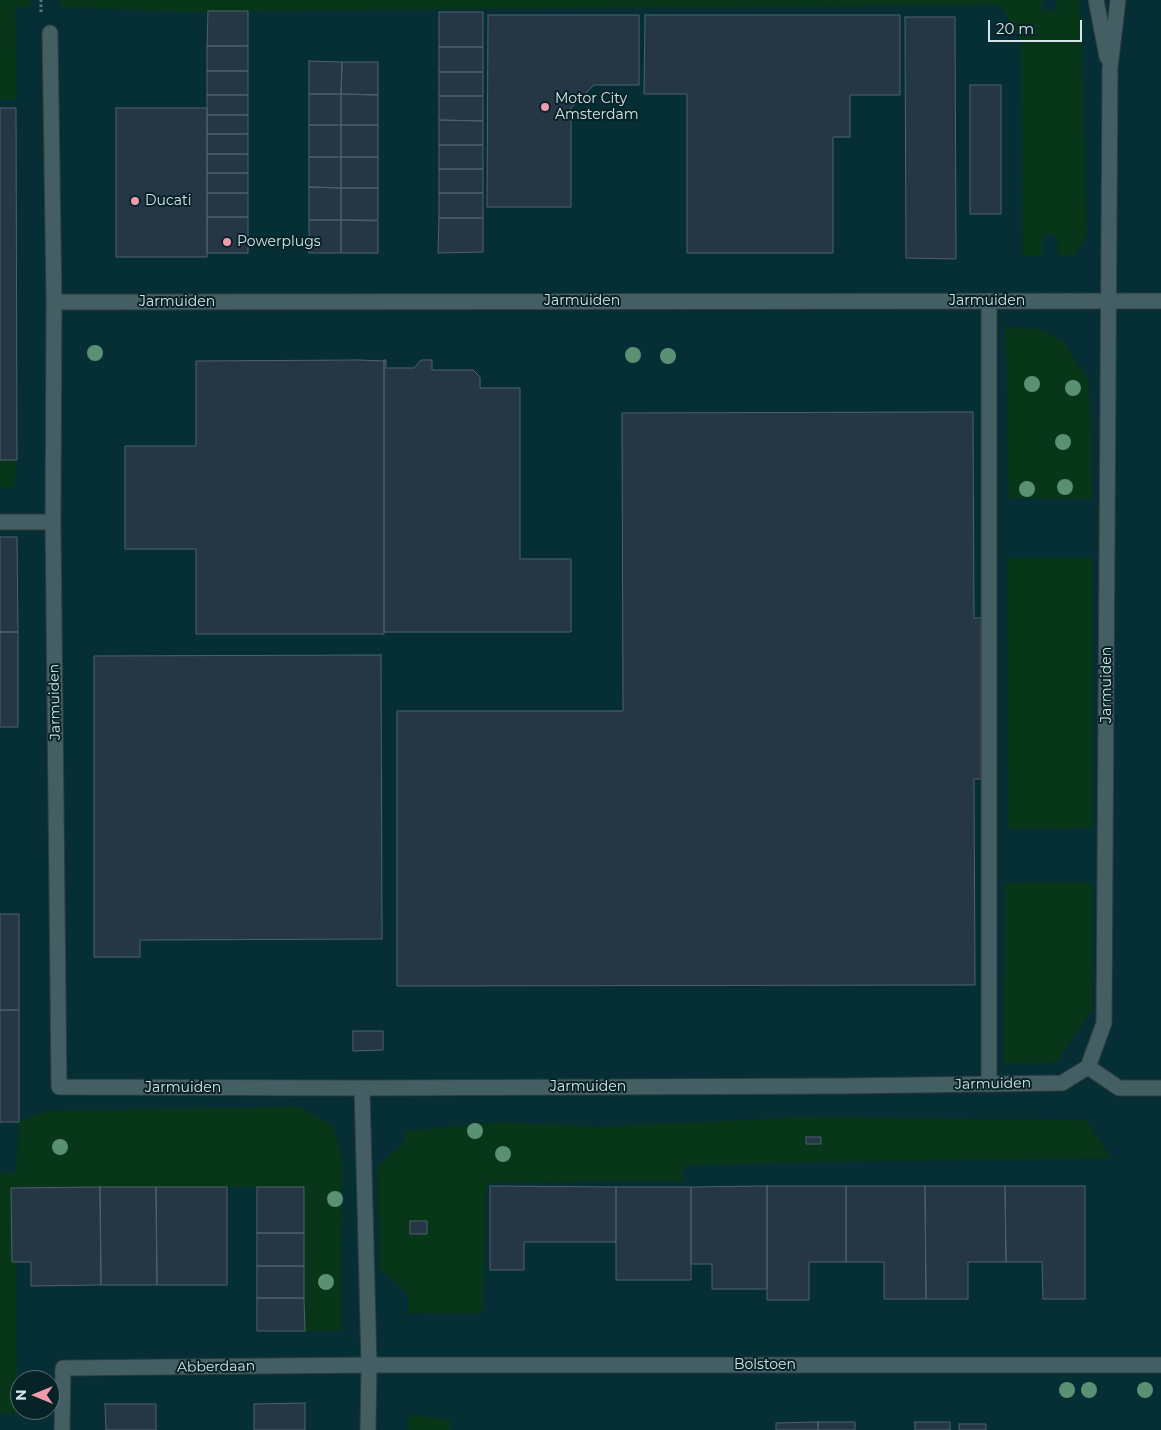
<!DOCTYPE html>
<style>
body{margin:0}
#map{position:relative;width:1161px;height:1430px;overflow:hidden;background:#072328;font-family:Montserrat,sans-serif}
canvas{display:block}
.north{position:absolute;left:10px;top:1370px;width:50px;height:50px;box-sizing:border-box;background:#072328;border:1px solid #597074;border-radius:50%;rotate:270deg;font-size:14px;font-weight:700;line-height:20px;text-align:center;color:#d5e4e7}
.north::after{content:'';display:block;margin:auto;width:18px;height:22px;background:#f29aad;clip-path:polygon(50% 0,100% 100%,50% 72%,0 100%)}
.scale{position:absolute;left:988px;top:20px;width:94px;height:22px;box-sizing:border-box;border:2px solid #d5e4e7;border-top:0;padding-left:6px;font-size:15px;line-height:18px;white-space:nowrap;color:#d5e4e7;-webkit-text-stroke:4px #072328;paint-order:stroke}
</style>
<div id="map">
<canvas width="1161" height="1430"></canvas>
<div class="north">N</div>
<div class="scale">20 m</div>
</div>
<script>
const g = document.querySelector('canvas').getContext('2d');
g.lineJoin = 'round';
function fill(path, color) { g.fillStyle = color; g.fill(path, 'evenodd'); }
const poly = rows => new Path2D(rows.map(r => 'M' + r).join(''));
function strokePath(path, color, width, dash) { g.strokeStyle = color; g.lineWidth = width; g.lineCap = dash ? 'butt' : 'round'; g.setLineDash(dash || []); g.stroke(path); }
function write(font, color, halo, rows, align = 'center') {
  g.font = font + ' Montserrat,sans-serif'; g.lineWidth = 4; g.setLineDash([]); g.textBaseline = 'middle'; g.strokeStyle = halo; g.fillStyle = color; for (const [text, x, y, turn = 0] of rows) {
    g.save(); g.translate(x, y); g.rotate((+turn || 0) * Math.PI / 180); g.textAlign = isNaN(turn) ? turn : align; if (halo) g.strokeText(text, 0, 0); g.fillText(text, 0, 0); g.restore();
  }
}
const built = poly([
 [0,0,1161,0,1161,1430,0,1430],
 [20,1380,50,1380,50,1410,20,1410]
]);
const green = poly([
 [0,0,30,0,30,8,15,7,17,100,0,100],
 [60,0,1042,0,1043,11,1056,10,1057,0,1080,0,1087,235,1075,255,1058,256,1057,236,1042,235,1042,256,1023,256,1021,41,1000,5,228,11,219,13,59,7],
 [1006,327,1038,329,1063,341,1089,382,1092,499,1008,498],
 [0,460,17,460,14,487,0,487],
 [1007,558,1092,558,1093,828,1008,829],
 [1092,882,1092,1009,1056,1062,1004,1064,1005,883],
 [299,1107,333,1126,343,1161,342,1330,305,1331,304,1187,16,1188,17,1414,0,1413,0,1174,16,1173,19,1122,45,1111],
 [799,1117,1086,1120,1111,1158,805,1162,682,1166,684,1181,487,1183,482,1314,408,1313,408,1294,380,1269,377,1167,406,1141,406,1131,499,1122,598,1127],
 [409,1415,450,1420,450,1430,409,1430]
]);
const building = poly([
 [208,11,248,11,248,46,207,46,208,11],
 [439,12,483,12,483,47,439,47,439,12],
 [488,15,639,15,639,85,594,85,571,108,571,207,487,207,488,15],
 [645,15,900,15,900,95,850,95,850,137,833,137,833,253,687,253,687,94,644,94,645,15],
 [905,17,955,17,956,259,906,258,905,17],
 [207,46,248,46,248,71,207,71,207,46],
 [439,47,483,47,483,72,439,72,439,47],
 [309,61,342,62,341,94,309,94,309,61],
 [342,62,378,62,378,95,341,94,342,62],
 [207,71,248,71,248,95,207,95,207,71],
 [439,72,483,72,483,96,439,96,439,72],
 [970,85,1001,85,1001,214,970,214,970,85],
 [309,94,341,94,341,125,309,125,309,94],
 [341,94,378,95,378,125,341,125,341,94],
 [207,95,248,95,248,115,207,115,207,95],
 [439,96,483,96,483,121,439,120,439,96],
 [0,108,16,108,17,460,0,460,0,108],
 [116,108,207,108,207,257,116,257,116,108],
 [207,115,248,115,248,134,207,134,207,115],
 [439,120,483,121,483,145,439,145,439,120],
 [309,125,341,125,341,157,309,157,309,125],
 [341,125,378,125,378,157,341,157,341,125],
 [207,134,248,134,248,154,207,154,207,134],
 [439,145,483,145,483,169,439,169,439,145],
 [207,154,248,154,248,173,207,173,207,154],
 [309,157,341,157,341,188,309,187,309,157],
 [341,157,378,157,378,188,341,188,341,157],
 [439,169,483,169,483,193,439,193,439,169],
 [207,173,248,173,248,193,207,193,207,173],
 [309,187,341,188,341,220,309,220,309,187],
 [341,188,378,188,378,220,341,220,341,188],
 [207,193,248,193,248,217,207,217,207,193],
 [439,193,483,193,483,218,439,218,439,193],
 [207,217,248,217,248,253,207,253,207,217],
 [439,218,483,218,483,252,438,253,439,218],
 [309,220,341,220,341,253,309,253,309,220],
 [341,220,378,221,378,253,341,253,341,220],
 [359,360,384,361,384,634,196,634,196,549,125,549,125,446,196,446,196,361,359,360],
 [384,360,386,360,386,368,414,368,421,360,432,360,432,370,473,370,480,377,480,388,520,388,520,559,571,559,571,632,384,632,384,360],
 [955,412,973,412,974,618,981,618,981,779,974,779,975,985,397,986,397,711,623,711,622,413,955,412],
 [0,537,17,537,18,632,0,632,0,537],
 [0,632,18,632,18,727,0,727,0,632],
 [381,655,382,939,140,940,140,957,94,957,94,656,381,655],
 [0,914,19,914,19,1010,0,1010,0,914],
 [0,1010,19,1010,19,1122,0,1122,0,1010],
 [353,1031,383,1031,383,1050,353,1051,353,1031],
 [806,1137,821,1137,821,1144,806,1144,806,1137],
 [490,1186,616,1187,616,1242,524,1242,524,1270,490,1270,490,1186],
 [767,1186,767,1289,712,1289,712,1264,691,1264,691,1187,767,1186],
 [767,1186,846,1186,846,1262,809,1262,809,1300,767,1300,767,1186],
 [846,1186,925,1186,926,1299,884,1299,884,1262,846,1262,846,1186],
 [925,1186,1005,1186,1006,1262,968,1262,968,1299,926,1299,925,1186],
 [1005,1186,1085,1186,1085,1299,1043,1299,1042,1262,1006,1262,1005,1186],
 [100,1187,156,1187,157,1285,101,1285,100,1187],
 [100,1187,101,1285,31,1286,31,1262,12,1262,11,1188,100,1187],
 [156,1187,227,1187,227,1285,157,1285,156,1187],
 [257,1187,304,1187,304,1233,257,1233,257,1187],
 [616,1187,691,1187,691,1280,616,1280,616,1187],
 [410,1221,427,1221,427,1234,410,1234,410,1221],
 [257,1233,304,1233,304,1266,257,1266,257,1233],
 [257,1266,304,1266,304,1298,257,1298,257,1266],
 [257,1298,304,1298,305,1331,257,1331,257,1298],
 [305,1403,305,1430,254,1430,254,1404,305,1403],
 [105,1404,156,1404,156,1430,106,1430,105,1404],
 [818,1422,855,1422,855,1430,818,1430,818,1422],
 [818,1422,818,1430,776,1430,776,1423,818,1422],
 [915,1422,950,1422,950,1430,915,1430,915,1422],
 [959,1424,986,1424,986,1430,959,1430,959,1424]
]);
const path = poly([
 [41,12,41,0]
]);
const minor = poly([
 [50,33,54,302,53,522,59,1087,362,1088],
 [54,302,1161,301],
 [0,522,53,522],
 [1088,1067,1119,1088,1161,1088],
 [989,1084,989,301],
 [62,1430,63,1368,369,1365,1161,1365]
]);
const secondary = poly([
 [1096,0,1107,57],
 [368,1430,369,1365,362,1088,841,1086,1062,1083,1088,1067,1104,1023,1110,68,1118,0]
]);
const trees = [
 [95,353],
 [633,355],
 [668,356],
 [1032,384],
 [1073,388],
 [1063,442],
 [1065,487],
 [1027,489],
 [475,1131],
 [60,1147],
 [503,1154],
 [335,1199],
 [326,1282],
 [1067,1390],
 [1089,1390],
 [1145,1390]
];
const markers = [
 [545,107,5,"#f29aad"],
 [135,201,5,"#f29aad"],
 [227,242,5,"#f29aad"]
];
const poiNames = [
 ["Motor City",555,99],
 ["Amsterdam",555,115],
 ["Ducati",145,201],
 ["Powerplugs",237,242]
];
const streetNames = [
 ["Jarmuiden",582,301],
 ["Jarmuiden",987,301],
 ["Jarmuiden",177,302],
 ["Jarmuiden",1107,685,-90],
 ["Jarmuiden",55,702,-91],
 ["Jarmuiden",993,1084,-1],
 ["Jarmuiden",588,1087],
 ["Jarmuiden",183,1088],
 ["Bolstoen",765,1365],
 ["Abberdaan",216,1367,-1]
];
fill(built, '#062e35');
fill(green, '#083618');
fill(building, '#253745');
strokePath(building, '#4e6170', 1);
strokePath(minor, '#2f3c40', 17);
strokePath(secondary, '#2f3c40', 17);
strokePath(path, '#5f7579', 3, [2.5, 2.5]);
strokePath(minor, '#435f64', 15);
strokePath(secondary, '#435f64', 15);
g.fillStyle = '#5a9172';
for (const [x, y] of trees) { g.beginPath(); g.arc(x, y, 8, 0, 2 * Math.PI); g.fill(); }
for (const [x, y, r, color] of markers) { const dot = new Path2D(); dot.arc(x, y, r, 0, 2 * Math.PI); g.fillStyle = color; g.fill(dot); strokePath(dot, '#072328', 2); }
write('14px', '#d5e4e7', '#072328', poiNames, 'left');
write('14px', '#d5e4e7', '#072328', streetNames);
</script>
